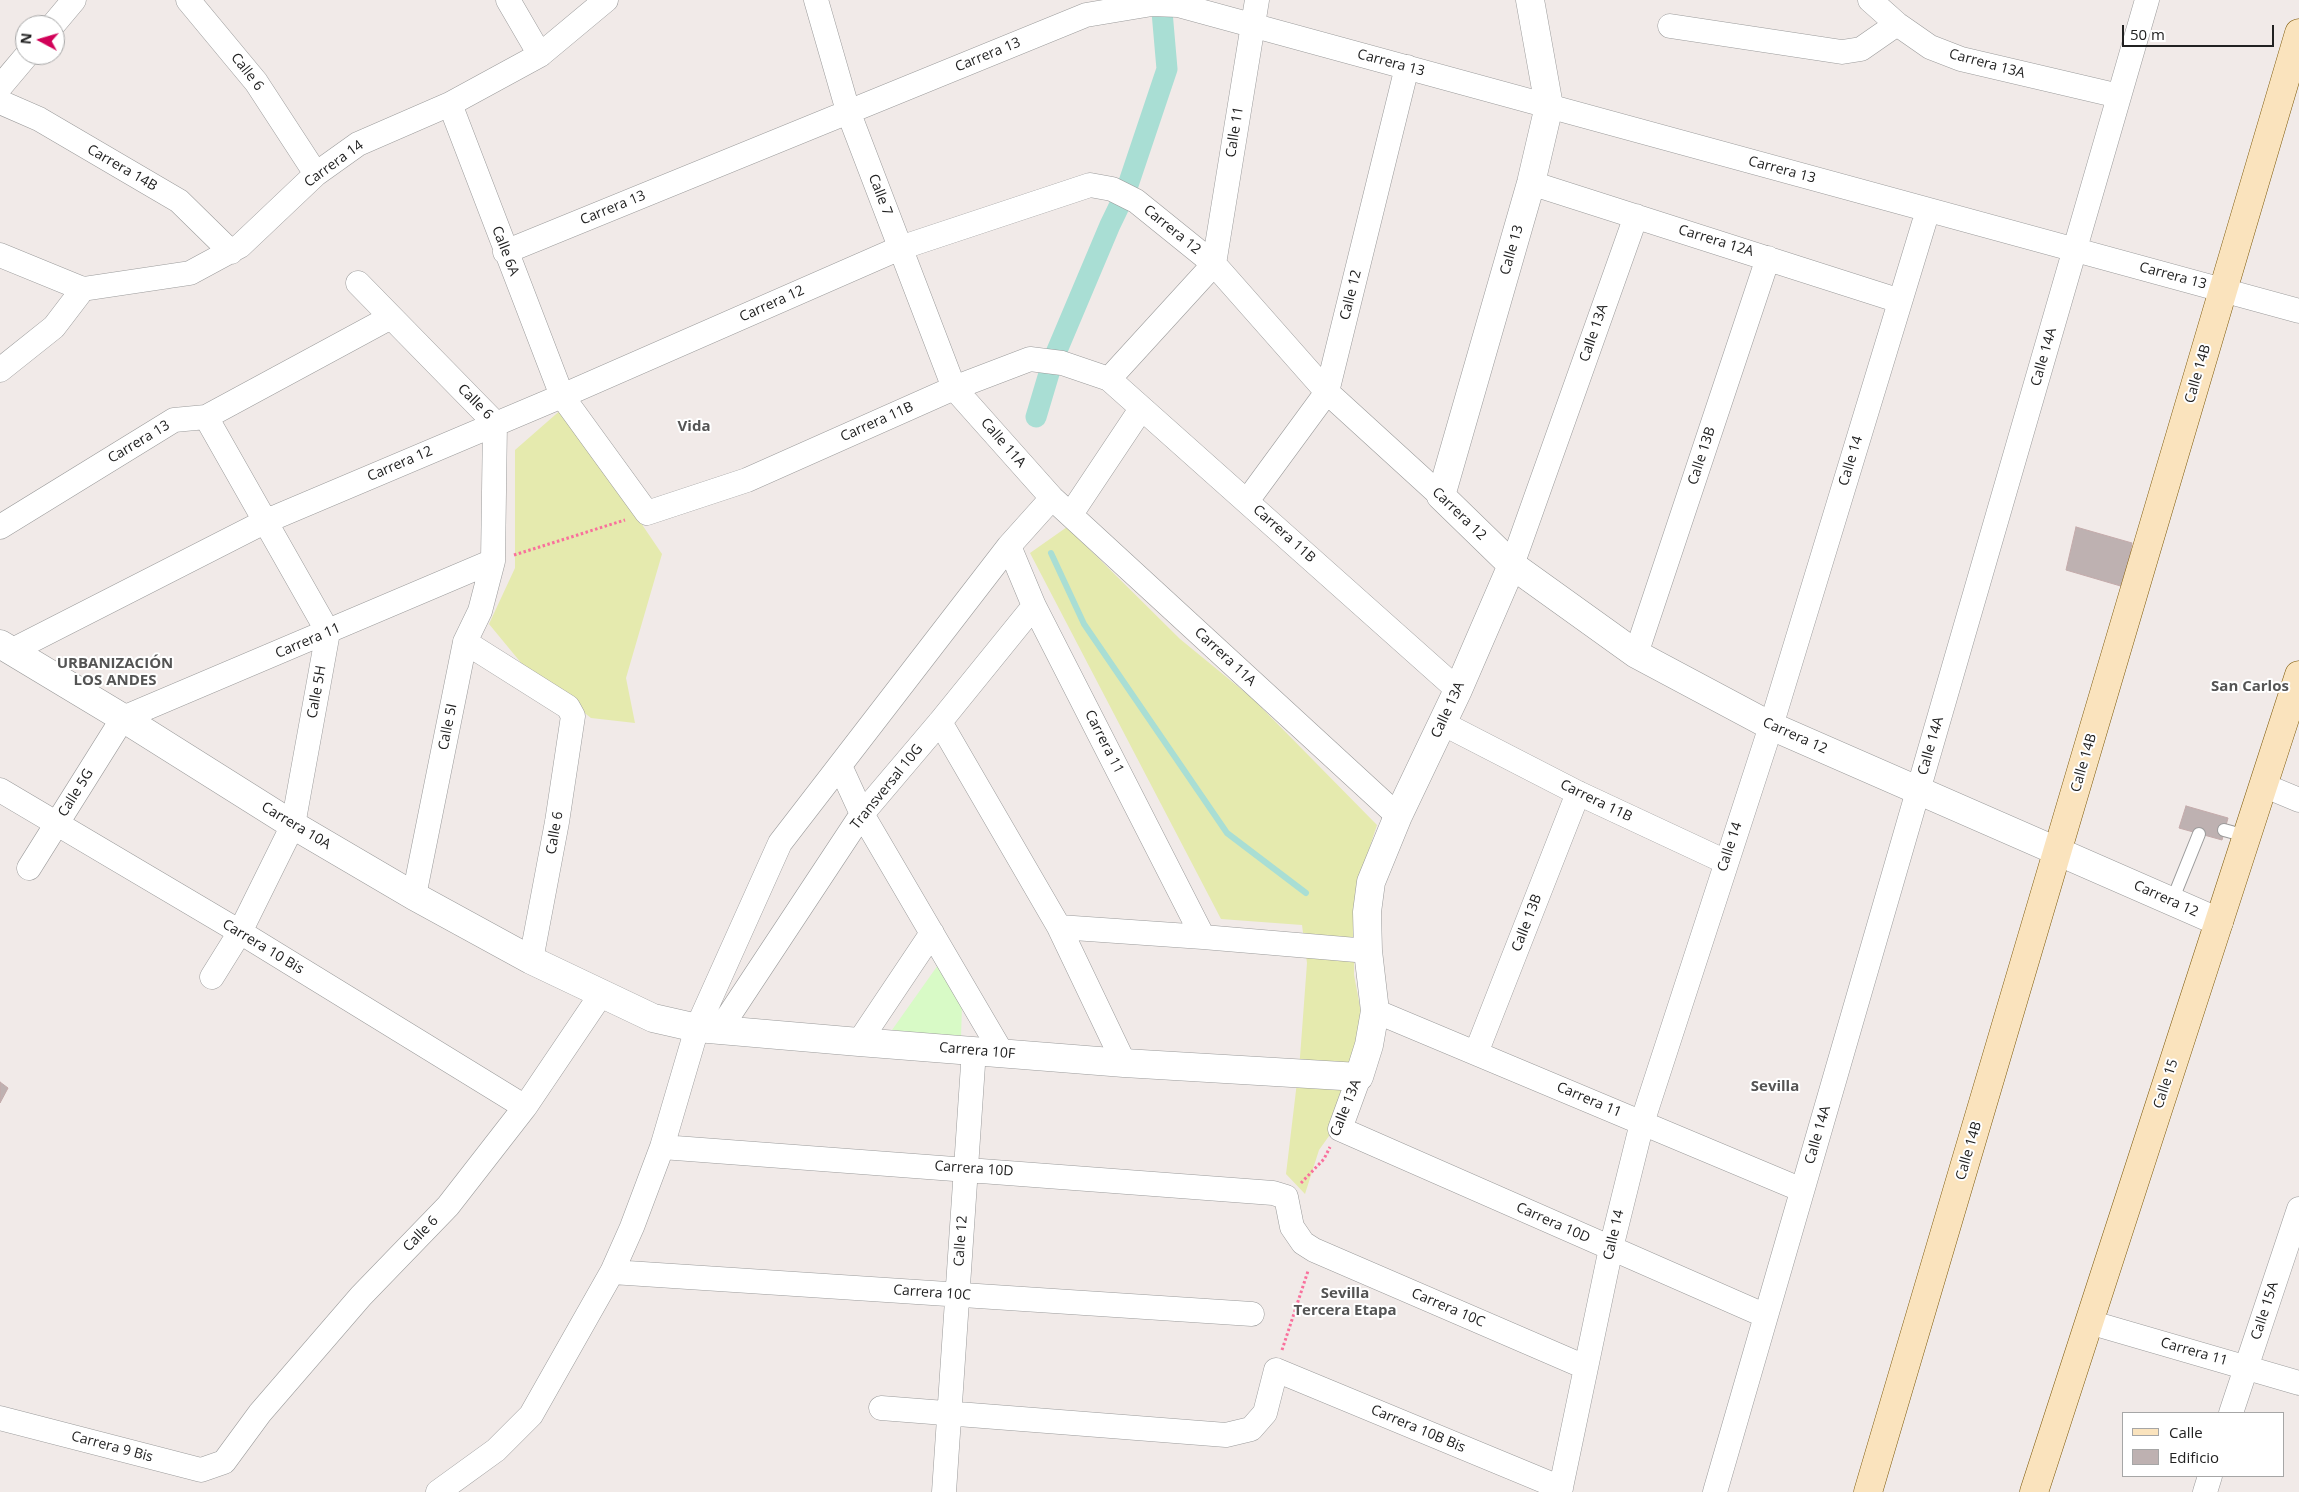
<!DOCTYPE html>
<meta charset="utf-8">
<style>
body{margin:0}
#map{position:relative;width:2299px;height:1492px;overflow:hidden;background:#f1eae8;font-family:"Open Sans",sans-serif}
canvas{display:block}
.legend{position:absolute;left:2122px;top:1412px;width:162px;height:65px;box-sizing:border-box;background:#fff;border:1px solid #a6a6a6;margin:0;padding:6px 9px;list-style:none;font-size:15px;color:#212121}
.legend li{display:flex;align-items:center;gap:10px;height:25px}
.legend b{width:25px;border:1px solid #a6a6a6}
.north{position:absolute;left:15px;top:15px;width:50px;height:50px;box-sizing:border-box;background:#fff;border:1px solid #a6a6a6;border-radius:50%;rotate:276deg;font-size:14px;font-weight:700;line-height:20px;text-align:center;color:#212121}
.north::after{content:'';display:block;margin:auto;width:18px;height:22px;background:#d10158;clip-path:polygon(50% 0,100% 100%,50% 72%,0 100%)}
.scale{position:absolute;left:2122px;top:25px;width:152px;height:22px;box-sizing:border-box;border:2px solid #212121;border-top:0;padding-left:6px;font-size:15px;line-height:18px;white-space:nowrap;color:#212121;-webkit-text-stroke:4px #fff;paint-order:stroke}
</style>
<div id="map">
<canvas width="2299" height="1492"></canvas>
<ul class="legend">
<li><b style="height:6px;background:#fae3bd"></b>Calle</li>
<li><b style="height:14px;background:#beb1b1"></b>Edificio</li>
</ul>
<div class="north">N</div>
<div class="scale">50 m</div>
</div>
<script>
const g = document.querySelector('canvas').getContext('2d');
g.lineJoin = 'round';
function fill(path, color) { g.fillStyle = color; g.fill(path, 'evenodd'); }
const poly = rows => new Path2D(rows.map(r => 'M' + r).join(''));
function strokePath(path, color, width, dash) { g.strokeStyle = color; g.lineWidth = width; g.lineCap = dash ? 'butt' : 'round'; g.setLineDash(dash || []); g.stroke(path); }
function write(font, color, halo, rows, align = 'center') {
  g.font = font + ' "Open Sans",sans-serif'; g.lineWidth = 4; g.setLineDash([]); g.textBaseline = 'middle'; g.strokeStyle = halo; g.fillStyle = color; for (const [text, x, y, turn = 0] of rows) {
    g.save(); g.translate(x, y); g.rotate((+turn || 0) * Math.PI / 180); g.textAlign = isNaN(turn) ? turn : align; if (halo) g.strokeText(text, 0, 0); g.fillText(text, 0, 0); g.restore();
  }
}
const grass = poly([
 [563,408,662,554,626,678,635,723,591,718,522,664,489,624,515,568,515,450],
 [1067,527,1180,639,1252,698,1377,825,1355,892,1354,975,1362,1017,1334,1129,1319,1150,1305,1194,1286,1174,1300,1057,1307,963,1302,925,1221,919,1030,553]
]);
const park = poly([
 [938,965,962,1005,961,1038,892,1030]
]);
const stream = poly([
 [1051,553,1084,624,1227,833,1306,893]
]);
const canal = poly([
 [1036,417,1053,360,1110,225,1125,194,1167,69,1161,0]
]);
const building = poly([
 [2076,527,2132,543,2124,587,2066,570,2076,527],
 [2186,806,2228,818,2222,840,2179,828,2186,806],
 [0,1082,8,1088,0,1103,0,1082]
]);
const path = poly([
 [514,555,625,520],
 [1301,1183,1324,1159,1330,1147],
 [1282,1350,1308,1271]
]);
const service = poly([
 [2224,830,2246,836],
 [2172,901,2199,834]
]);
const minor = poly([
 [188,0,256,82,316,174],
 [508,0,540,55],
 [816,0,848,111,954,388,1052,498,1398,816],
 [1870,0,1897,24,1930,47,1961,59,2119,96],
 [53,25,74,0],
 [1670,26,1842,52,1861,49,1897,24],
 [0,87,27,55],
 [0,102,39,119,179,201,231,252],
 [450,104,562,396,647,513,747,480,954,388,1030,359,1062,363,1109,379,1458,690],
 [1531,183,1900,301],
 [505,252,1086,15,1152,4,1178,5,2299,311],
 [0,255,83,289,190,273,240,246,316,174,358,144,450,104,540,55,606,0],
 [358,283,495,423,493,561,480,611,465,642,414,896],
 [0,370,54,327,83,289],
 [1109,379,1214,264,1257,0],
 [206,417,328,632,293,825,240,932,212,977],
 [1247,501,1327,392,1407,67],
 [1071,514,1141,409],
 [0,527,174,420,206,417,391,317],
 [1009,546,1034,606,1203,937],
 [1512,565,1636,216],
 [465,642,568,707,573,716,557,822,531,960],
 [11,651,264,522,562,396,900,248,1090,185,1112,189,1136,201,1214,264,1327,392,1441,496],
 [1636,654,1768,258],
 [940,722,1059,927,1124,1063],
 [1442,723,1578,793,1726,862],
 [840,766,862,814,1002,1053],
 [2263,785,2299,800],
 [0,790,240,932,525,1107],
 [29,868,123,718,493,561],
 [1059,927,1203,937,1368,951],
 [1375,1011,1802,1190],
 [720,1029,862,814,940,722,1034,606],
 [859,1042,932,933],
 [1476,1053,1578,793],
 [1359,1077,1340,1129,1766,1316],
 [662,1147,1273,1193,1286,1197,1292,1227,1303,1243,1314,1250,1585,1367],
 [612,1272,1252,1314],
 [2089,1322,2299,1383],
 [881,1408,1226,1435,1251,1429,1265,1413,1276,1370,1561,1488],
 [2231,1413,2299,1209],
 [0,1418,201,1470,224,1462,260,1413,361,1296,448,1206,525,1107,602,993],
 [438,1492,496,1450,531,1415,612,1272,632,1227,662,1147,697,1028,780,843,1009,546,1052,498],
 [944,1492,974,1050],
 [1560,1492,1611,1248,1642,1123,1771,726,1928,210],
 [1715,1492,2147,0],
 [2205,1492,2210,1476]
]);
const tertiary = poly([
 [1530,0,1549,106,1531,183,1441,496,1512,565,1636,654,1771,726,2219,922],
 [0,644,123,718,293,825,414,896,531,960,653,1018,697,1028,859,1042,1124,1063,1359,1077,1369,1045,1375,1011,1368,951,1367,912,1371,882,1398,816,1458,690,1512,565]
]);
const secondary = poly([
 [1868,1492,2299,33],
 [2034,1492,2299,675]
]);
const streetNames = [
 ["Carrera 13",988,55,-22],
 ["Carrera 13",1391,63,15],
 ["Carrera 13A",1987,64,15],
 ["Calle 6",247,72,52],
 ["Calle 11",1235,132,-81],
 ["Carrera 14",334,164,-36],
 ["Carrera 14B",122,168,30],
 ["Carrera 13",1782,170,15],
 ["Calle 7",880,195,69],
 ["Carrera 13",613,208,-22],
 ["Carrera 12",1172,230,39],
 ["Carrera 12A",1716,241,17],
 ["Calle 13",1512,250,-74],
 ["Calle 6A",505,251,69],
 ["Carrera 13",2173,276,15],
 ["Calle 12",1351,295,-76],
 ["Carrera 12",772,304,-24],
 ["Calle 13A",1594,333,-71],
 ["Calle 14A",2044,357,-74],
 ["Calle 14B",2198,374,-74],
 ["Calle 6",475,402,45],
 ["Carrera 11B",877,422,-24],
 ["Carrera 13",139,442,-31],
 ["Calle 11A",1003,443,49],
 ["Calle 13B",1702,456,-72],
 ["Calle 14",1851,461,-73],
 ["Carrera 12",400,464,-23],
 ["Carrera 12",1459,514,44],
 ["Carrera 11B",1284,534,42],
 ["Carrera 11",308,641,-23],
 ["Carrera 11A",1225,657,43],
 ["Calle 5H",317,692,-80],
 ["Calle 13A",1448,710,-65],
 ["Calle 5I",448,727,-79],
 ["Carrera 12",1795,736,24],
 ["Carrera 11",1104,742,63],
 ["Calle 14A",1931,746,-74],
 ["Calle 14B",2084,763,-74],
 ["Transversal 10G",887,787,-51],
 ["Calle 5G",76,793,-58],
 ["Carrera 11B",1596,801,26],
 ["Carrera 10A",296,826,31],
 ["Calle 6",555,833,-80],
 ["Calle 14",1730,847,-72],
 ["Carrera 12",2166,899,24],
 ["Calle 13B",1527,923,-69],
 ["Carrera 10 Bis",263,947,31],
 ["Carrera 10F",977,1051,5],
 ["Calle 15",2166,1084,-72],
 ["Carrera 11",1589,1100,23],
 ["Calle 13A",1346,1108,-68],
 ["Calle 14A",1818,1135,-74],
 ["Calle 14B",1969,1151,-74],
 ["Carrera 10D",974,1169,4],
 ["Carrera 10D",1553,1223,24],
 ["Calle 6",421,1234,-46],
 ["Calle 14",1614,1235,-77],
 ["Calle 12",961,1241,-86],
 ["Carrera 10C",932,1293,4],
 ["Carrera 10C",1448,1308,23],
 ["Calle 15A",2265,1311,-72],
 ["Carrera 11",2194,1352,16],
 ["Carrera 10B Bis",1418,1429,23],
 ["Carrera 9 Bis",112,1447,15]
];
const neighbourhoodNames = [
 ["Vida",694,427],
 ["URBANIZACIÓN",115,664],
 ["LOS ANDES",115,681],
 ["San Carlos",2250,687],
 ["Sevilla",1775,1087],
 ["Sevilla",1345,1294],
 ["Tercera Etapa",1345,1311]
];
fill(grass, '#e5eaae');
fill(park, '#d8fac6');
strokePath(stream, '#a9ded4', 6);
strokePath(canal, '#a9ded4', 21);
fill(building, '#beb1b1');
strokePath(building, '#c3aaaa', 1);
strokePath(service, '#9b9b9b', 14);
strokePath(minor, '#9b9b9b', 25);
strokePath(tertiary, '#9b9b9b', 29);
strokePath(secondary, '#7a5605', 29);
strokePath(path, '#f9709c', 3, [2.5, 2.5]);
strokePath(service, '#fff', 12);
strokePath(minor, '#fff', 24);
strokePath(tertiary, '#fff', 28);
strokePath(secondary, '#fae3bd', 28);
write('14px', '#212121', '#fff', streetNames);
write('bold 15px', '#545454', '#fff', neighbourhoodNames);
</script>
